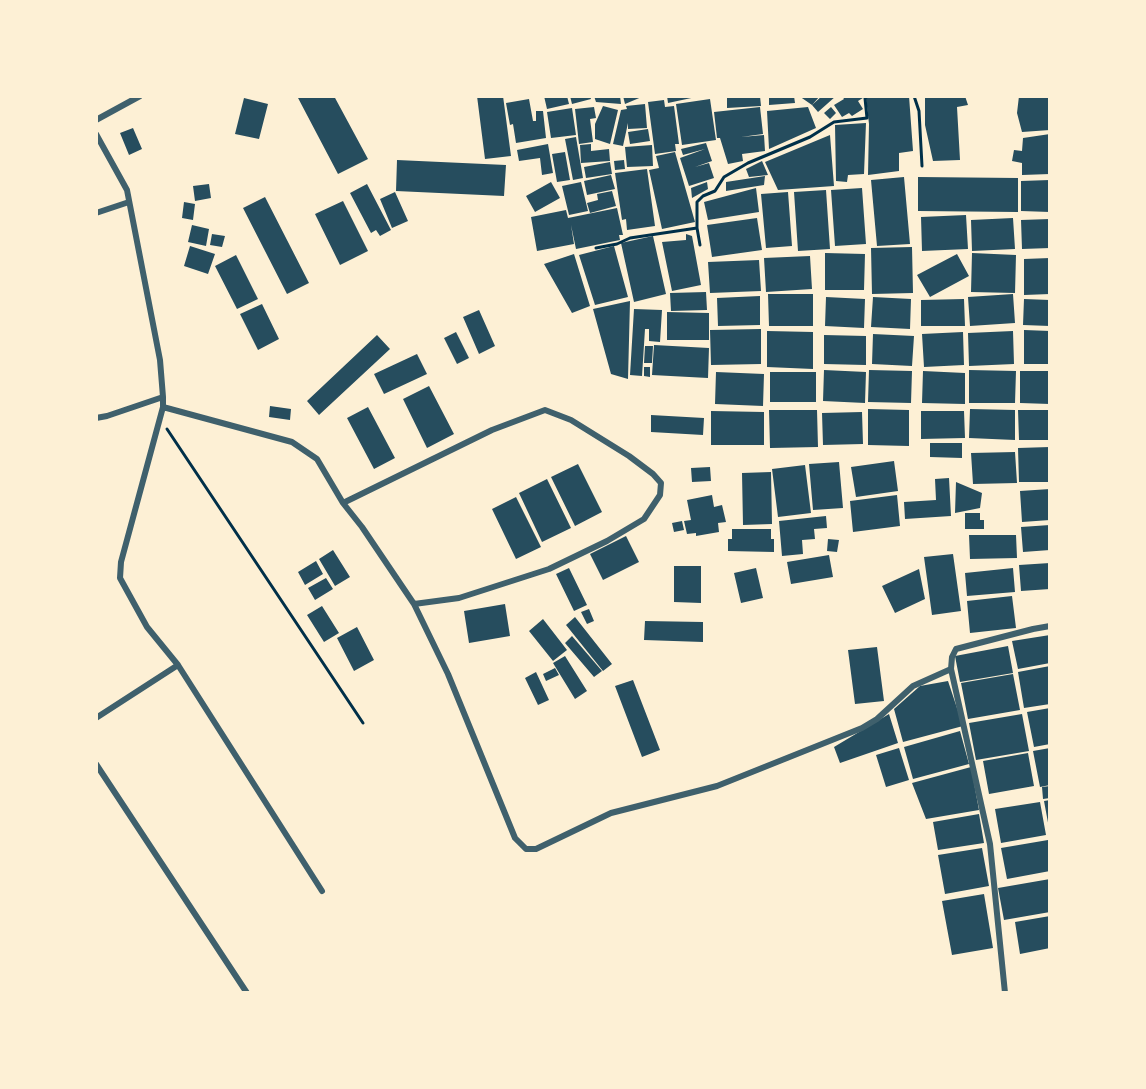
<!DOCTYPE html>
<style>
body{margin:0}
#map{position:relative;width:1146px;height:1089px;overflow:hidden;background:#fdf0d5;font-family:"Titillium Web",sans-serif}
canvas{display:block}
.frame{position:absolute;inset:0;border:98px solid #fdf0d5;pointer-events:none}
</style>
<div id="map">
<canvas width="1146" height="1089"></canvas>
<div class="frame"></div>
</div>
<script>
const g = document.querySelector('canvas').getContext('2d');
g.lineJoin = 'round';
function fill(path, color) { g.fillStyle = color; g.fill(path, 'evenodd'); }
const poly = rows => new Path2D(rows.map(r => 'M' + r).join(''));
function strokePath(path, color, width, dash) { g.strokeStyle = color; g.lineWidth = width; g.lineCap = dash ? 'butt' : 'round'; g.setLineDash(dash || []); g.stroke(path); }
const building = poly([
 [297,96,334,96,368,159,338,174],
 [477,96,503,96,511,156,485,159],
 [544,96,567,96,569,104,547,109],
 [570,96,590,96,591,99,572,104],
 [594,96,620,96,621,104,596,102],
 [623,96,644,96,625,104],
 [667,96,696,96,696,97,668,103],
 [727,96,760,96,761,106,727,108],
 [769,96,794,96,795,103,769,105],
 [799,96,820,96,812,105],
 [822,96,836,96,818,112,812,105],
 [842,96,866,96,858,101,863,109,852,116,849,113,842,117,834,105,844,99],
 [871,96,909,96,913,151,899,153,899,171,868,175,869,124,866,98],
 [925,96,965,96,968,105,957,107,960,160,933,161,925,125],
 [1019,96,1050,96,1050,130,1022,132,1017,113],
 [244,98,268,104,259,139,235,134],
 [529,99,533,121,536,121,536,111,543,111,546,138,516,143,513,124,510,125,506,103],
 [710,99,716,140,682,145,676,104],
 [664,100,665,107,674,106,679,144,675,144,676,151,655,154,648,102],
 [645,104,647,128,628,129,628,123,623,146,613,144,621,110,627,109,626,106],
 [603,106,618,110,610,144,595,139,595,124],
 [594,107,596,118,590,119,593,142,579,144,575,109],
 [760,107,763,134,741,137,764,135,765,151,742,154,743,161,728,164,720,138,717,138,714,112],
 [808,107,816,128,769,149,767,111],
 [831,107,836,113,830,119,824,113],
 [572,108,576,135,551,138,547,112],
 [866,123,864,174,848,175,847,182,836,181,835,125],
 [133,128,142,149,129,155,120,133],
 [648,129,650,141,630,144,628,132],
 [1050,134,1050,174,1022,175,1022,163,1012,161,1014,150,1022,151,1023,138],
 [830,135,834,186,778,190,765,162],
 [576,137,583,178,573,180,565,139],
 [706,143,712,161,695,167,709,163,714,178,689,186,680,158,705,149,683,155,681,149],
 [548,144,553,173,542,175,540,158,519,161,517,150],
 [591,144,591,151,609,149,610,161,581,163,580,145],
 [652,145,653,166,627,167,625,147],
 [565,152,570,180,557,182,552,154],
 [675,152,695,222,662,229,649,170,659,168,656,156],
 [397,160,506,165,504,196,396,191],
 [624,160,625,169,615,170,614,161],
 [762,161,768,175,749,177,746,169],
 [610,162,612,174,586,178,584,167],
 [647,169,655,226,627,230,626,219,622,220,615,173],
 [611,175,615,189,587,195,584,181],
 [765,176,764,185,726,191,726,182],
 [904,177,910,244,877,246,871,180],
 [918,177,1018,178,1018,212,918,211],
 [1050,180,1050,212,1021,211,1021,181],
 [551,182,560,198,535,212,526,196],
 [581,182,588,211,569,215,562,186],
 [707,182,708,189,692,198,691,188],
 [209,184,211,198,195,201,193,186],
 [367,184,391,230,380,236,376,230,371,233,350,193],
 [756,188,759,212,708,220,704,202],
 [862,188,866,244,835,246,831,190],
 [826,190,830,249,798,251,794,192],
 [612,191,616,206,590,213,587,203,598,200,597,194],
 [395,192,408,221,392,228,380,199],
 [788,192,792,246,766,248,761,194],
 [265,197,309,283,287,294,243,208],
 [343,201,368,251,340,265,315,214],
 [184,202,195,204,193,220,182,218],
 [617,208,623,235,619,235,620,240,576,249,571,225,574,244,537,251,531,217,566,210,568,218],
 [966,215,968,249,922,251,921,217],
 [757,218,762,250,712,257,707,225],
 [1013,218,1015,249,972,251,971,220],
 [1050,219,1050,248,1022,249,1021,220],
 [192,225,209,229,206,246,188,242],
 [212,234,225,236,222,247,210,245],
 [686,234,692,236,701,285,672,291,662,242,686,240],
 [653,236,666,294,634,302,621,243],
 [190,246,215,254,208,274,184,266],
 [614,246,628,297,595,305,579,255],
 [912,247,913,293,872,294,871,248],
 [825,253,865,254,864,290,825,290],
 [972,253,1016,255,1015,293,971,292],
 [574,254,590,306,572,313,544,264],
 [957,254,969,276,930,297,917,275],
 [236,255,258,299,237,309,215,266],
 [810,256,812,289,766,292,764,258],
 [1050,258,1050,294,1024,295,1024,259],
 [759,260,761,291,710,293,708,262],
 [706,292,707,310,671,311,670,293],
 [768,294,813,294,813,326,769,326],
 [1013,294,1015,323,970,326,968,297],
 [760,296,760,325,718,326,717,298],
 [826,297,865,299,864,328,825,326],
 [873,297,911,299,910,329,871,327],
 [964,299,965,326,921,326,921,300],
 [1024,299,1050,300,1050,326,1023,325],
 [630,301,628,379,611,374,593,309],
 [262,304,279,339,258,350,240,314],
 [634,309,662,310,660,342,649,341,649,329,645,329,642,376,630,375],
 [479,310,495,346,479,354,463,317],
 [667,312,709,313,709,340,667,340],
 [761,329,761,364,711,365,710,330],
 [1024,330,1050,331,1050,364,1024,364],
 [767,331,813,332,813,369,767,367],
 [1013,331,1014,364,969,366,968,333],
 [456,332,469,358,457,364,444,338],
 [963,332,964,365,924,367,922,334],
 [873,334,914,336,912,366,872,364],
 [377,335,390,349,319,415,307,401],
 [824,335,866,336,866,365,824,364],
 [654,345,709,348,708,378,652,375],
 [645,346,653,346,652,363,644,363],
 [417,354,427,374,384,394,374,374],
 [644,367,650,367,650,377,644,376],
 [824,370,866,372,865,403,823,401],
 [869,370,912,371,911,403,868,402],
 [969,370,1016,371,1015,403,969,403],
 [923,371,965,373,965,404,922,403],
 [1020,371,1050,371,1050,404,1020,403],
 [716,372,764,374,763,406,715,404],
 [770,372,816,372,816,402,770,402],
 [429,386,454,434,427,448,403,399],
 [270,406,291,409,290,420,269,417],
 [368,407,395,458,374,469,347,418],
 [868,409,909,410,909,446,868,445],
 [970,409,1015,410,1015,440,969,438],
 [769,410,817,410,818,447,770,448],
 [1018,410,1050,410,1050,440,1019,440],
 [711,411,764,412,764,445,711,445],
 [921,411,964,411,965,438,921,439],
 [862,412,863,444,823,445,822,413],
 [651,415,704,418,703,435,651,432],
 [930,443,962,443,962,458,930,457],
 [1050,447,1050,482,1019,482,1018,448],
 [1015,452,1017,483,973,484,971,453],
 [894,461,898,491,856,497,851,467],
 [839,462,843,508,813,510,809,464],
 [578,464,602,512,575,526,551,477],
 [805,465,811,513,778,517,772,469],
 [710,467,711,481,692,482,691,468],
 [771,472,772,524,743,525,742,473],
 [949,478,951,516,905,519,904,502,936,500,935,479],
 [547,479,571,528,542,542,519,493],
 [956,482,982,493,980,508,955,513],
 [1050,489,1050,520,1022,522,1020,491],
 [712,495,714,507,722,505,726,522,718,523,719,532,696,536,696,533,687,534,684,521,691,520,687,500],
 [897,495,900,526,853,532,850,501],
 [516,497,541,547,516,559,492,509],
 [965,513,980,513,980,520,984,520,984,529,965,529],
 [826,516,827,528,814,529,815,539,802,540,803,554,782,556,779,521],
 [682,521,684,530,674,532,672,523],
 [1050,525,1050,550,1023,552,1021,527],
 [732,529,771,529,771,539,774,539,774,552,728,551,728,539,732,539],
 [969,535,1016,535,1017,558,970,559],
 [626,536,639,562,603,580,590,554],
 [828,539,839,540,837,552,827,551],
 [333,550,350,577,335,586,319,559],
 [953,554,961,611,932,615,924,557],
 [829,555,833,577,791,584,787,562],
 [316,561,323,574,305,585,298,572],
 [1050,563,1050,589,1021,591,1019,565],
 [674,566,701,566,701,603,674,602],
 [569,568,587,605,574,611,556,574],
 [756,568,763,598,741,603,734,573],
 [1013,568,1015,592,967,596,965,573],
 [919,569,925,599,895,613,882,586],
 [326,578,333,589,315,600,308,588],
 [1012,596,1016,628,970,633,967,601],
 [505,604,510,636,469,643,464,611],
 [322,606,339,633,324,642,307,615],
 [589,609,594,621,587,624,581,612],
 [575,617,612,664,603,671,566,625],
 [543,619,567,650,553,661,529,631],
 [645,621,703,622,703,642,644,640],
 [357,627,374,660,354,671,337,638],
 [1050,635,1050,663,1018,669,1012,641],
 [572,636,602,671,594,677,565,643],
 [1008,646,1013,673,960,682,955,656],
 [877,647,884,701,855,704,848,650],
 [565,656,587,691,575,699,553,663],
 [1050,666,1050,704,1024,708,1018,672],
 [555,668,559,675,546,681,543,674],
 [536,672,549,700,538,705,525,678],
 [1013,674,1020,710,968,719,961,683],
 [633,680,660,750,642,757,615,686],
 [948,681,963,726,903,742,894,709,920,686],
 [1050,708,1050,744,1034,747,1027,712],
 [889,714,898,743,840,763,834,747],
 [1022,714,1029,751,976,760,969,723],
 [960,731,969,764,913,779,904,747],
 [899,748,909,780,886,787,876,755],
 [1050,748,1050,785,1040,787,1033,751],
 [1028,753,1034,786,989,794,983,761],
 [971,767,979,810,926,819,912,783],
 [1050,786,1050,798,1043,799,1042,787],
 [1050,800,1050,828,1049,828,1044,801],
 [1040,802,1046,835,1001,843,995,809],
 [979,814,984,843,938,850,933,822],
 [1048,840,1050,871,1007,879,1001,848],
 [982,848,989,886,945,894,938,855],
 [1050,879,1050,912,1004,920,998,888],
 [984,894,993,948,952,955,942,901],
 [1050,916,1050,948,1020,954,1015,922]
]);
const path = poly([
 [914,96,919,111,922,166],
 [697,228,700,245],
 [596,248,617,244,630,238,697,228,697,202,703,196,715,191,724,177,748,163,810,137,834,122,867,118,865,98,868,96],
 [167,429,363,723]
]);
const minor = poly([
 [96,120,140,96],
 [96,134,127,190,160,360,163,397,163,407,121,562,120,578,147,627,178,665,322,891],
 [96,213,129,202],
 [163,407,292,442,317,459,343,503,362,527,414,604,459,598,549,569,607,541,644,519,660,495,661,483,653,474,629,456,571,420,545,410,492,430,343,503],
 [96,418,107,416,163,397],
 [414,604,448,674,515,838,526,849,536,849,611,813,717,786,862,728,877,719,913,686,951,669],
 [96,718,178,665],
 [96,764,247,993],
 [1005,993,990,844,951,669,952,657,956,649,1033,629,1050,626]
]);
fill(building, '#264d5e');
strokePath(path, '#003049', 3);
strokePath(minor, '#3f606c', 6);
</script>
